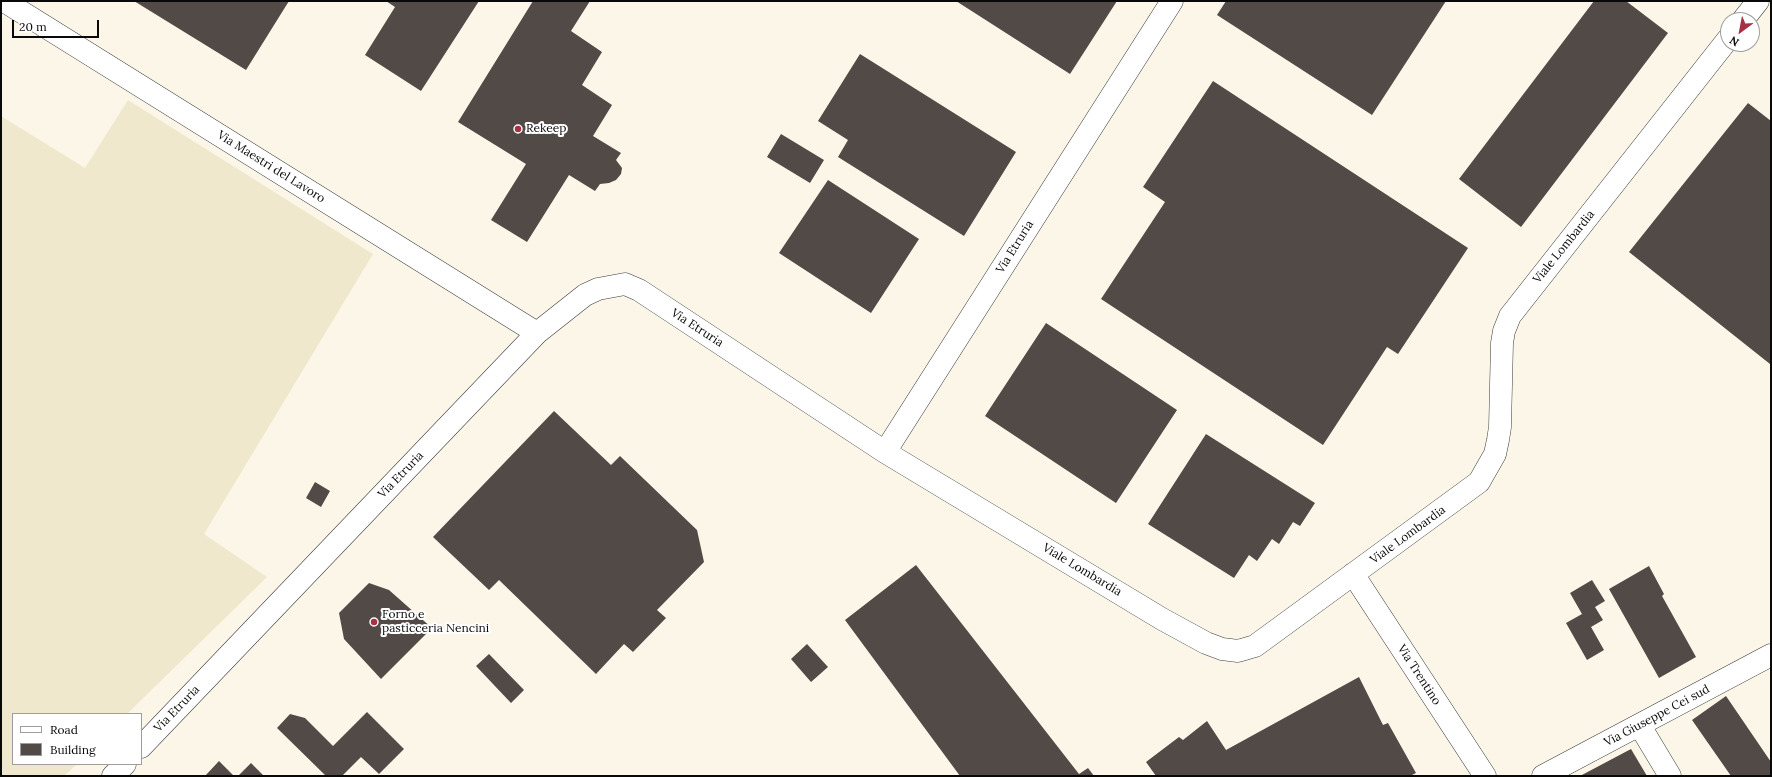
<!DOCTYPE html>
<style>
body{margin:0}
#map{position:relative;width:1772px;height:777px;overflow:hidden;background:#fcf6e8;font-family:Lora,serif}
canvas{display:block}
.frame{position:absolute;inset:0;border:2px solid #090909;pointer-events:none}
.legend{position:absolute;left:12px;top:713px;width:130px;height:52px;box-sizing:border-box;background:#fff;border:1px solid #9d9d9d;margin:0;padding:5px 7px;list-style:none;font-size:12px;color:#090909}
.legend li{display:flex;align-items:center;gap:8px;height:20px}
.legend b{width:20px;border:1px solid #9d9d9d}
.north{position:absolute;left:1720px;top:12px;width:40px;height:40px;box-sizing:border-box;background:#fff;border:1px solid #9d9d9d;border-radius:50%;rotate:212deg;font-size:11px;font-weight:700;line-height:16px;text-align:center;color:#090909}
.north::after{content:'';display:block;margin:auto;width:14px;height:18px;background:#a83244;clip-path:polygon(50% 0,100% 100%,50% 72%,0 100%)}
.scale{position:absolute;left:12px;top:20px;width:87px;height:18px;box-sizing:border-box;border:2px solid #090909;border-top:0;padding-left:5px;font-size:12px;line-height:14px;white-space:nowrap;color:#090909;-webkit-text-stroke:3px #fff;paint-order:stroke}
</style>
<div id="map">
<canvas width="1772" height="777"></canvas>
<div class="frame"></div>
<ul class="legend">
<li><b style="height:5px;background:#fff"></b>Road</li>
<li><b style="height:11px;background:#514a47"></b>Building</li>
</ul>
<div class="north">N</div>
<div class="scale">20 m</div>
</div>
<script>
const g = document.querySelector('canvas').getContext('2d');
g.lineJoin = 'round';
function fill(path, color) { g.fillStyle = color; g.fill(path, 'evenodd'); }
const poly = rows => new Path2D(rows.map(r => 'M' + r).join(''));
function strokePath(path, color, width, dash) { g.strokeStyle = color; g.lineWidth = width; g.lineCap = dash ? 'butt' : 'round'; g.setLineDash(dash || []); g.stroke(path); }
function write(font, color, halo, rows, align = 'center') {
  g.font = font + ' Lora,serif'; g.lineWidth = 4; g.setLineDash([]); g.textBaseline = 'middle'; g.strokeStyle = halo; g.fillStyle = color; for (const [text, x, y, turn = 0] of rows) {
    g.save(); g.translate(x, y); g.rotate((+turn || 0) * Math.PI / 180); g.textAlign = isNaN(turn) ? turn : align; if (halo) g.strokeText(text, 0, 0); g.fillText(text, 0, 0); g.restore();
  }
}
const farmland = poly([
 [128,100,373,254,204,534,267,577,127,714,13,714,13,764,77,764,64,776,1,776,1,116,85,168]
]);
const building = poly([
 [134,1,289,1,246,70],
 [386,1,479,1,421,91,365,55,395,7],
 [533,1,590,1,571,31,602,52,582,85,612,105,593,136,621,153,616,160,622,168,621,174,616,180,609,183,600,184,595,191,569,175,527,242,491,220,526,164,458,122],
 [956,1,1117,1,1070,74],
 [1226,1,1446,1,1372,115,1217,15],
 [1594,1,1626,1,1668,33,1521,227,1459,179],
 [860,54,1016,152,964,236,838,157,848,140,818,121],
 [1213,81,1468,248,1398,354,1387,347,1323,445,1101,299,1165,202,1143,187],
 [1748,103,1771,121,1770,364,1629,252],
 [781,134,824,160,810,183,767,157],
 [828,180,919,239,871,313,779,253],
 [1046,323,1177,410,1116,503,985,416],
 [554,411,611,465,620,456,697,530,704,562,657,610,666,618,633,652,624,644,596,674,499,580,489,590,433,537],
 [1206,434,1315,503,1300,526,1293,522,1279,544,1272,539,1257,561,1249,555,1234,578,1148,524],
 [315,482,330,491,321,507,306,498],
 [916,565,1079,774,1088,768,1094,776,960,776,845,620],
 [1649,566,1664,594,1662,596,1696,657,1659,678,1609,589],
 [1592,580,1605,601,1595,607,1603,620,1591,627,1604,650,1587,660,1566,623,1582,614,1570,593],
 [369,583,389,590,432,628,381,679,344,639,339,613],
 [807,644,828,667,811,682,791,659],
 [489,654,524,690,511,703,476,666],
 [1359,677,1383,725,1388,723,1416,773,1410,776,1156,776,1146,762,1179,737,1183,740,1207,721,1226,750],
 [1726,696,1771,762,1771,776,1731,776,1692,720],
 [367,712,404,749,379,774,361,757,342,776,326,776,277,728,290,714,305,718,333,746],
 [1631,749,1647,776,1580,776],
 [219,761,234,776,205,776],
 [251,763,264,776,238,776]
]);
const street = poly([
 [4,1,537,333],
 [1743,20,1758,1],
 [885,452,1162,619,1206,643,1222,649,1238,651,1255,646,1479,482,1495,454,1498,440,1500,427,1502,343,1504,331,1510,316,1728,39],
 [1353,574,1485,776],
 [1640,726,1670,776],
 [141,747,537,333,585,295,598,289,625,284,639,290,885,452,1172,1],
 [113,776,125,764],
 [1543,776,1771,655]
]);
const markers = [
 [518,129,4,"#a83244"],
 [374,622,4,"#a83244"]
];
const poiNames = [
 ["Rekeep",526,129],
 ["Forno e",382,615],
 ["pasticceria Nencini",382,629]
];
const streetNames = [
 ["Via Maestri del Lavoro",271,167,32],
 ["Via Etruria",1015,247,-58],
 ["Viale Lombardia",1564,247,-51],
 ["Via Etruria",697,328,33],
 ["Via Etruria",401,475,-46],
 ["Viale Lombardia",1408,535,-36],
 ["Viale Lombardia",1082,570,31],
 ["Via Trentino",1419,675,57],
 ["Via Etruria",177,709,-46],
 ["Via Giuseppe Cei sud",1657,716,-28]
];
fill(farmland, '#efe8cc');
fill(building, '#514a47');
strokePath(street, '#3c3c3c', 23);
strokePath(street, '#fff', 22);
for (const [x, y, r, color] of markers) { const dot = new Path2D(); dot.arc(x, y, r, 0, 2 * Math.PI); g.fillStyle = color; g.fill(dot); strokePath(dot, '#fff', 1.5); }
write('12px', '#090909', '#fff', poiNames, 'left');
write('12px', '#090909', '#fff', streetNames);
</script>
